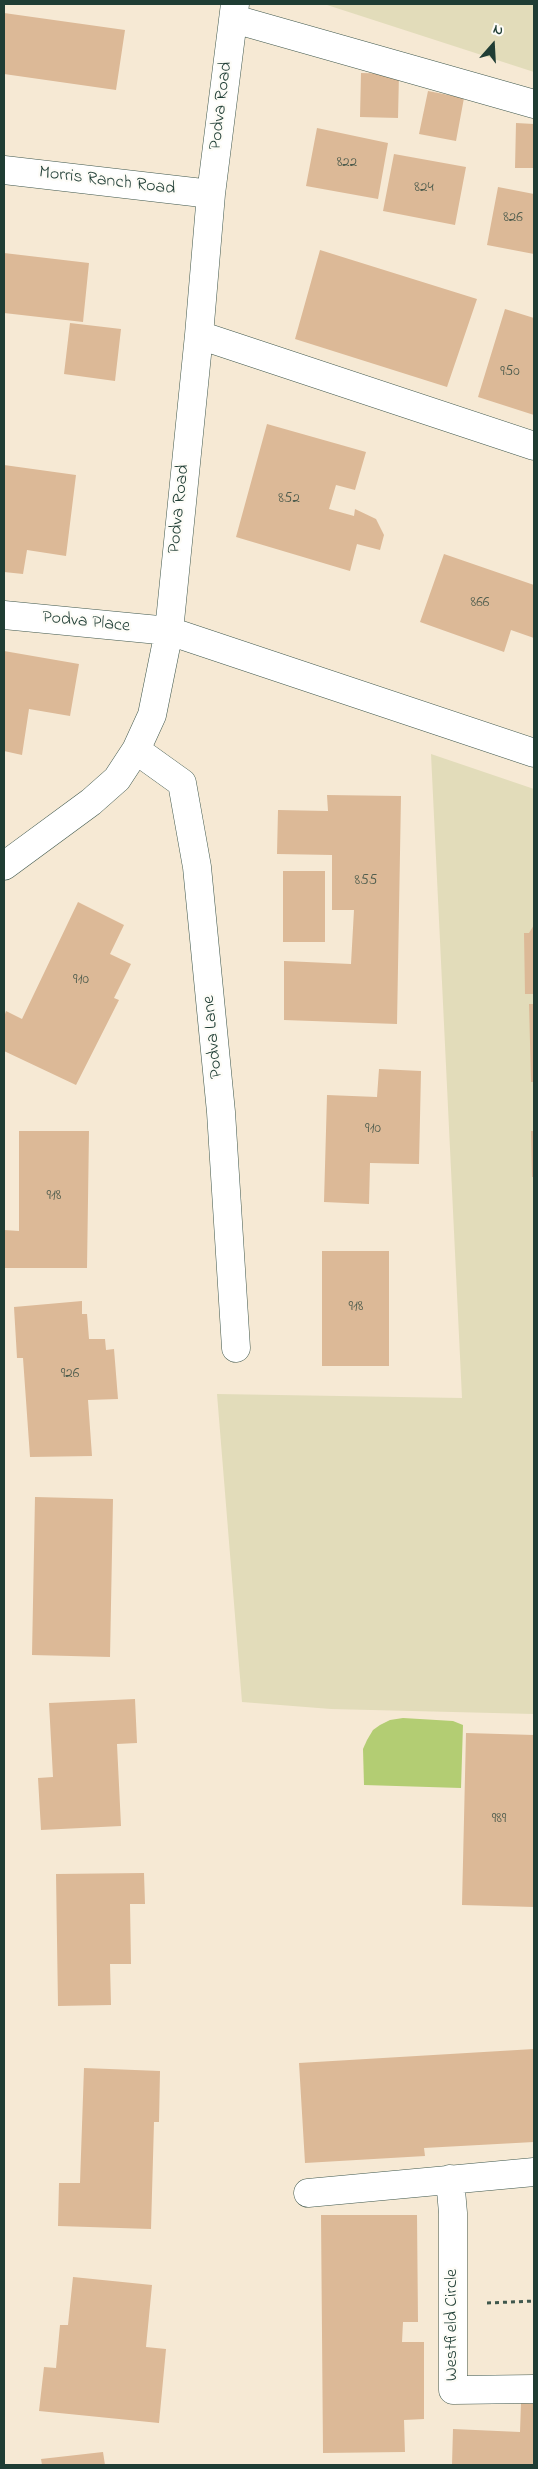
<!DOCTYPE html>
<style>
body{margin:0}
#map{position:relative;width:538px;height:2469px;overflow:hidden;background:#f6e9d4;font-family:"Indie Flower",sans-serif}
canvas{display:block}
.frame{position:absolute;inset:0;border:5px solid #1f3d34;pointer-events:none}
.north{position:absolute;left:468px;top:20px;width:50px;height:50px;-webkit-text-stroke:4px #fdfcf7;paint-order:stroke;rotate:19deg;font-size:14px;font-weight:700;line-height:20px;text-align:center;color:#1f3d34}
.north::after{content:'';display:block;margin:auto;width:18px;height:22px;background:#1f3d34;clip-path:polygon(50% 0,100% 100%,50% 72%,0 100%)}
</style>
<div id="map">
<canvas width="538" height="2469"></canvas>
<div class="frame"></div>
<div class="north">N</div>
</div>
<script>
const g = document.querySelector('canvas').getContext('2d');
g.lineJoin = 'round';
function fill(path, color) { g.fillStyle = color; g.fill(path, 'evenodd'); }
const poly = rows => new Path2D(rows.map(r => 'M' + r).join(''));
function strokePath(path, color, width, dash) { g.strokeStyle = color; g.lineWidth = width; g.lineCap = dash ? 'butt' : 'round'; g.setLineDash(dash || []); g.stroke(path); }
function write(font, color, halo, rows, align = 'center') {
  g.font = font + ' "Indie Flower",sans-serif'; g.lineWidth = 4.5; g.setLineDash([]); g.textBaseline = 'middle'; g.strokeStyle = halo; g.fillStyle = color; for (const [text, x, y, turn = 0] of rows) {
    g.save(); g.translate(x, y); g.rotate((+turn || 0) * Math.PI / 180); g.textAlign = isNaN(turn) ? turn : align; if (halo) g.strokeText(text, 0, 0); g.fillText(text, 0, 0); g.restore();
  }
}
const built = poly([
 [324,4,534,4,534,72],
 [431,754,534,789,534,1714,331,1709,242,1702,217,1394,462,1398]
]);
const green = poly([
 [403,1718,453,1721,463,1725,461,1788,364,1785,363,1749,367,1740,373,1730,380,1725,390,1720]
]);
const building = poly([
 [4,13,125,30,116,90,4,74],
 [361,73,399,74,398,118,360,117],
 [428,91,464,98,456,141,419,134],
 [516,123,534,124,534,168,515,168],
 [317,128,388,143,378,199,306,186],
 [394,154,466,167,455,225,383,211],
 [498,187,534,194,534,254,487,245],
 [320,250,477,299,447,387,295,339],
 [4,253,89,263,83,322,4,313],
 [505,309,534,318,534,415,478,397],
 [70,323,121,329,115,381,64,374],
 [267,424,366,452,355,490,336,485,329,509,354,516,355,509,376,519,384,535,380,550,357,544,350,571,236,537],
 [4,465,76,475,66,556,27,550,23,574,4,572],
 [444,554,534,585,534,638,511,630,504,652,420,622],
 [4,651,79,664,70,716,29,709,22,755,4,751],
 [327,795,401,796,397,1024,284,1020,284,961,351,964,354,910,332,910,332,855,277,854,278,810,328,811],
 [283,871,325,871,325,942,283,942],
 [78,902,124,925,110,954,131,964,114,998,119,1000,76,1085,4,1051,4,1017,6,1011,22,1019],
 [534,925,534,994,525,994,524,933,529,933],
 [529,1004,534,1004,534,1082,531,1082],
 [379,1069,421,1071,419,1164,370,1163,369,1204,324,1202,327,1095,377,1097],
 [19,1131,89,1131,87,1268,4,1268,4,1230,19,1231],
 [531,1131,534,1131,534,1177,532,1177],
 [322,1251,389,1251,389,1366,322,1366],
 [82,1301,82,1314,87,1314,89,1339,105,1339,106,1350,114,1349,118,1399,88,1400,92,1456,30,1457,23,1358,17,1358,14,1307],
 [35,1497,113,1499,110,1657,32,1655],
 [135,1699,137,1743,117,1744,121,1826,41,1830,38,1778,53,1777,49,1703],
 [466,1733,534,1735,534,1907,462,1905],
 [144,1873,145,1904,130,1904,131,1964,110,1964,111,2005,58,2006,56,1874],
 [534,2049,534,2142,424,2148,425,2156,305,2163,299,2063],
 [84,2068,160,2071,159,2122,154,2122,151,2229,58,2226,59,2183,80,2183],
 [321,2215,417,2215,418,2322,403,2322,402,2342,424,2342,424,2419,404,2420,405,2452,323,2453],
 [73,2277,152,2285,146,2347,166,2349,159,2423,39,2411,44,2367,56,2368,60,2325,68,2325],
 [521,2403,534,2404,534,2465,452,2465,453,2429,520,2432],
 [103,2452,105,2465,42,2465,41,2459]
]);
const path = poly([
 [487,2303,534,2301]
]);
const minor = poly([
 [235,4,211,194,199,335,169,631,534,753],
 [234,19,534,104],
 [4,170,211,194],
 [199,335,534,446],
 [4,615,169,631,152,715,136,750,117,779,91,802,4,866],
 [136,750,182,783,197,867,221,1112,236,1348],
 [450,2179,453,2213,453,2390,534,2389],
 [308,2193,534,2172]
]);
const numberNames = [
 ["822",347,164],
 ["824",424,189],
 ["826",513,219],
 ["950",510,373],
 ["852",289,500],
 ["866",480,604],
 ["855",366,882],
 ["910",81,981],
 ["910",373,1130],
 ["918",54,1197],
 ["918",356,1308],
 ["926",70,1375],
 ["989",499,1820]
];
const streetNames = [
 ["Podva Road",222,106,-83],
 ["Morris Ranch Road",107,182,7],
 ["Podva Road",180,509,-84],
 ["Podva Place",86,623,6],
 ["Podva Lane",214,1037,-96],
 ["Westfield Circle",453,2325,-90]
];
fill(built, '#e2dcba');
fill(green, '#b3cd73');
fill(building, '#dcb997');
strokePath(minor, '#3f574c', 29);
strokePath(path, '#3f574c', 3, [4, 4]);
strokePath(minor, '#fff', 28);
write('15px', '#4e5c4d', null, numberNames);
write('18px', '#1f3d34', '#fdfcf7', streetNames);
</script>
